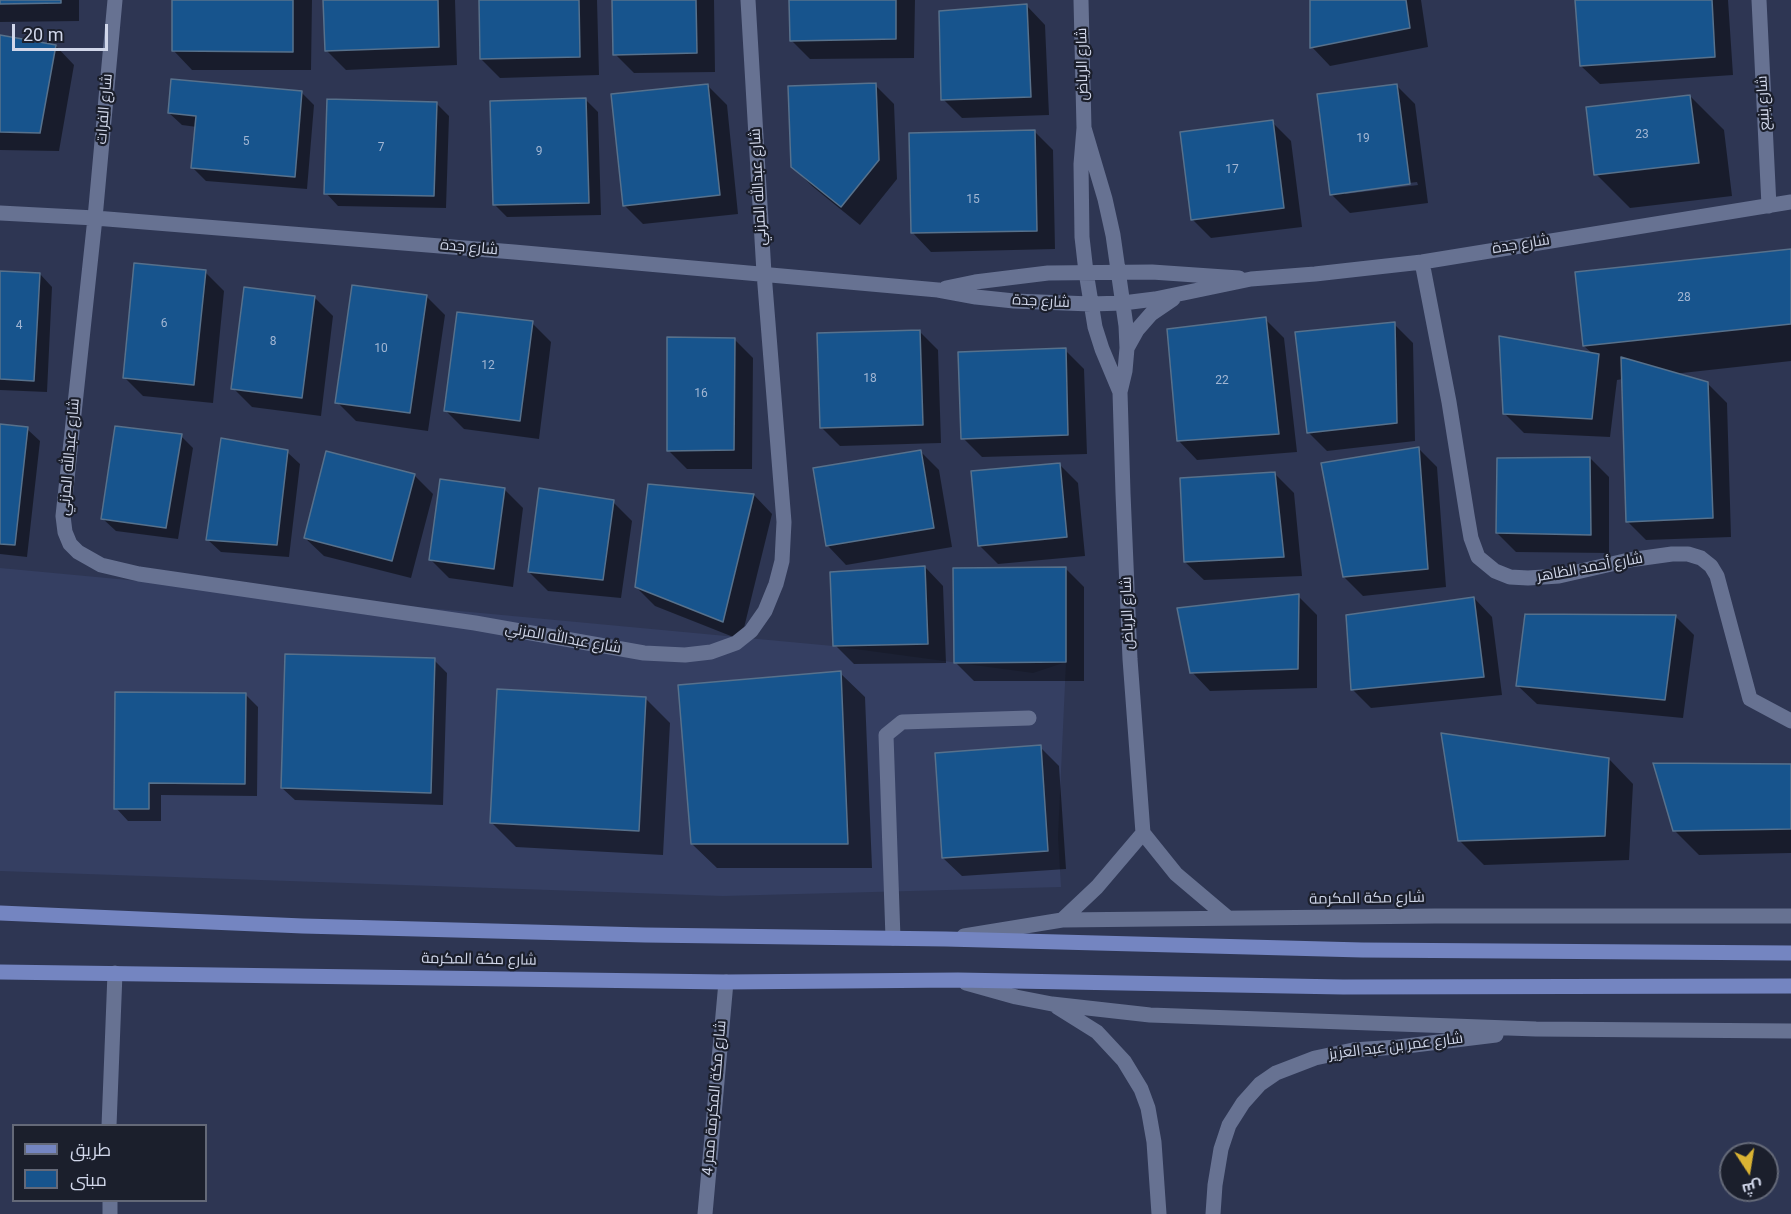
<!DOCTYPE html>
<meta charset="utf-8">
<style>
body{margin:0}
#map{position:relative;width:1791px;height:1214px;overflow:hidden;background:#2e3653;font-family:Roboto,Cairo,sans-serif}
canvas{display:block}
.legend{position:absolute;left:12px;top:1124px;width:195px;height:78px;box-sizing:border-box;background:#1b1f2c;border:2px solid #646978;margin:0;padding:8px 10px;list-style:none;font-size:18px;color:#d1d7ea}
.legend li{display:flex;align-items:center;gap:12px;height:30px}
.legend b{width:30px;border:2px solid #646978}
.north{position:absolute;left:1719px;top:1142px;width:60px;height:60px;box-sizing:border-box;background:#1b1f2c;border:2px solid #646978;border-radius:50%;rotate:168deg;font-size:16px;font-weight:700;line-height:24px;text-align:center;color:#d1d7ea}
.north::after{content:'';display:block;margin:auto;width:21px;height:27px;background:#dab333;clip-path:polygon(50% 0,100% 100%,50% 72%,0 100%)}
.scale{position:absolute;left:12px;top:24px;width:96px;height:27px;box-sizing:border-box;border:3px solid #d1d7ea;border-top:0;padding-left:8px;font-size:18px;line-height:21px;white-space:nowrap;color:#d1d7ea;-webkit-text-stroke:4px #1b1f2c;paint-order:stroke}
</style>
<div id="map">
<canvas width="1791" height="1214"></canvas>
<ul class="legend">
<li><b style="height:8px;background:#7485c1"></b>طريق</li>
<li><b style="height:16px;background:#17548d"></b>مبنى</li>
</ul>
<div class="north">ش</div>
<div class="scale">20 m</div>
</div>
<script>
const g = document.querySelector('canvas').getContext('2d');
g.lineJoin = 'round';
function fill(path, color) { g.fillStyle = color; g.fill(path, 'evenodd'); }
const poly = rows => new Path2D(rows.map(r => 'M' + r).join(''));
function strokePath(path, color, width, dash) { g.strokeStyle = color; g.lineWidth = width; g.lineCap = dash ? 'butt' : 'round'; g.setLineDash(dash || []); g.stroke(path); }
function write(font, color, halo, rows, align = 'center') {
  g.font = font + ' Roboto,Cairo,sans-serif'; g.lineWidth = 4.5; g.setLineDash([]); g.textBaseline = 'middle'; g.strokeStyle = halo; g.fillStyle = color; for (const [text, x, y, turn = 0] of rows) {
    g.save(); g.translate(x, y); g.rotate((+turn || 0) * Math.PI / 180); g.textAlign = isNaN(turn) ? turn : align; if (halo) g.strokeText(text, 0, 0); g.fillText(text, 0, 0); g.restore();
  }
}
const built = poly([
 [0,568,833,646,1033,673,1066,662,1058,837,1061,887,723,896,0,871]
]);
const shadow = poly([
 [0,0,79,0,79,21,0,22],
 [174,0,312,0,311,70,192,70,174,51],
 [325,0,455,0,457,65,346,70,327,51],
 [480,0,597,0,599,75,500,78,481,59],
 [614,0,714,0,715,72,634,73,615,54],
 [791,0,915,0,914,58,810,59,791,40],
 [1311,0,1421,0,1428,47,1330,66,1312,47],
 [1577,0,1728,0,1733,75,1600,84,1581,66],
 [1027,6,1045,25,1049,115,962,118,943,99],
 [0,37,56,46,74,65,59,151,0,150],
 [875,85,894,104,897,179,860,225,812,186,792,166],
 [708,86,727,105,738,214,643,224,624,205],
 [1397,86,1415,104,1428,203,1350,213,1331,194],
 [1417,182,1418,185,1345,194,1345,191],
 [302,93,314,105,307,189,206,181,193,168,197,127,182,125,169,113],
 [1690,96,1724,130,1732,196,1630,208,1596,174],
 [586,100,598,112,601,215,507,217,494,204],
 [436,103,449,116,446,208,338,206,326,193],
 [1272,122,1291,141,1302,227,1211,238,1192,219],
 [1034,131,1053,150,1055,249,931,252,913,233],
 [1791,251,1791,361,1673,374,1708,384,1727,403,1731,537,1646,540,1627,521,1623,379,1617,380,1610,437,1524,433,1505,414,1594,355,1584,346],
 [0,272,40,274,52,287,47,392,0,390],
 [205,272,224,291,213,403,143,396,124,377],
 [426,296,445,315,428,431,356,421,337,402],
 [314,297,333,316,321,416,252,407,233,388],
 [1265,319,1284,338,1297,452,1197,460,1179,441],
 [532,323,551,342,539,439,464,429,445,410],
 [1394,324,1413,343,1415,441,1327,451,1308,432],
 [919,331,938,350,941,443,840,446,821,427],
 [734,339,753,358,752,469,687,469,668,450],
 [1065,350,1084,369,1087,454,982,457,963,438],
 [0,426,27,429,40,441,27,557,0,554],
 [181,436,193,448,178,539,116,531,103,519],
 [1418,448,1437,467,1446,587,1363,596,1344,577],
 [920,451,939,470,952,547,846,565,828,546,815,469],
 [287,452,300,464,289,557,221,552,208,540],
 [1590,458,1609,477,1609,553,1516,552,1497,533],
 [1059,464,1078,483,1085,556,998,564,979,545],
 [1275,474,1294,493,1302,576,1204,580,1185,562],
 [414,475,433,494,411,578,324,556,305,538],
 [505,490,523,508,513,587,449,578,430,559],
 [754,495,772,514,741,640,655,606,636,587],
 [613,502,632,521,621,598,548,591,529,572],
 [925,567,943,586,946,663,854,664,835,645],
 [1065,568,1084,587,1084,681,974,681,955,662],
 [1298,596,1317,615,1317,688,1210,691,1192,672],
 [1474,598,1492,617,1502,695,1371,708,1352,689],
 [1676,617,1694,635,1683,718,1537,704,1518,686],
 [434,660,447,673,443,805,295,800,282,788],
 [840,673,865,697,872,868,717,868,692,844],
 [245,694,258,707,257,796,161,795,161,821,128,821,116,808],
 [646,699,670,723,663,855,516,847,491,822],
 [1040,747,1059,766,1066,869,962,876,943,858],
 [1609,759,1633,784,1629,860,1484,865,1459,840],
 [1791,765,1791,853,1699,855,1674,830]
]);
const building = poly([
 [0,0,61,0,61,3,0,4,0,0],
 [172,0,293,0,293,52,172,51,172,0],
 [323,0,438,0,439,47,325,51,323,0],
 [479,0,579,0,580,57,480,59,479,0],
 [612,0,696,0,697,53,613,55,612,0],
 [789,0,896,0,896,39,790,41,789,0],
 [1310,0,1406,0,1410,28,1310,48,1310,0],
 [1575,0,1712,0,1715,57,1580,66,1575,0],
 [1027,4,1031,97,941,100,939,11,1027,4],
 [0,35,56,45,40,133,0,132,0,35],
 [171,79,302,91,295,177,191,168,196,116,168,113,171,79],
 [876,83,879,160,841,207,791,167,788,86,876,83],
 [708,84,720,195,623,206,611,94,708,84],
 [1397,84,1410,184,1330,195,1317,94,1397,84],
 [1690,95,1699,163,1594,175,1586,107,1690,95],
 [586,98,589,203,493,205,490,101,586,98],
 [327,99,437,102,434,196,324,194,327,99],
 [1273,120,1284,208,1191,220,1180,132,1273,120],
 [1035,130,1037,231,911,233,909,133,1035,130],
 [1791,249,1791,324,1583,346,1575,272,1791,249],
 [134,263,206,270,194,385,123,378,134,263],
 [0,271,40,273,34,381,0,379,0,271],
 [352,285,427,295,410,413,335,403,352,285],
 [244,287,315,296,302,398,231,389,244,287],
 [457,312,533,321,520,421,444,411,457,312],
 [1266,317,1279,434,1177,441,1167,329,1266,317],
 [1395,322,1397,423,1307,433,1295,332,1395,322],
 [920,330,923,425,820,428,817,333,920,330],
 [1499,336,1599,354,1592,419,1503,414,1499,336],
 [667,337,735,338,734,450,667,451,667,337],
 [1066,348,1068,435,961,439,958,352,1066,348],
 [1621,357,1708,382,1713,518,1626,522,1621,357],
 [0,424,28,427,15,545,0,544,0,424],
 [115,426,182,434,166,528,101,519,115,426],
 [221,438,288,450,277,545,206,540,221,438],
 [1419,447,1428,569,1343,577,1321,463,1419,447],
 [921,450,934,528,826,546,813,468,921,450],
 [326,451,415,474,392,561,304,538,326,451],
 [1590,457,1591,535,1496,533,1497,458,1590,457],
 [1060,463,1067,537,978,546,971,471,1060,463],
 [1275,472,1284,557,1184,562,1180,478,1275,472],
 [440,479,505,488,494,569,429,560,440,479],
 [648,484,754,494,723,622,635,587,648,484],
 [539,488,614,500,603,580,528,572,539,488],
 [925,566,928,644,833,646,830,572,925,566],
 [1066,567,1066,662,954,663,953,568,1066,567],
 [1299,594,1298,669,1190,673,1177,608,1299,594],
 [1474,597,1484,677,1351,690,1346,615,1474,597],
 [1525,614,1676,615,1665,700,1516,686,1525,614],
 [285,654,435,658,431,793,281,788,285,654],
 [841,671,848,844,691,844,678,685,841,671],
 [497,689,646,697,639,831,490,823,497,689],
 [115,692,246,693,245,784,149,783,149,809,114,809,115,692],
 [1441,733,1609,758,1605,836,1458,841,1441,733],
 [1041,745,1048,851,942,858,935,753,1041,745],
 [1653,763,1791,764,1791,829,1673,831,1653,763]
]);
const minor = poly([
 [115,0,95,218,63,516,65,532,70,544,78,552,101,565,139,574,475,623,644,653,685,655,711,652,736,643,751,631,765,611,776,584,782,561,784,522,764,273,748,0],
 [1081,0,1084,128,1081,164,1082,237,1086,272,1095,327,1102,349,1120,392],
 [1759,0,1769,206],
 [1084,128,1105,199,1113,235,1126,326,1127,348,1125,371,1120,392,1123,493,1130,659,1143,833,1176,874,1228,918],
 [0,213,95,218,514,252,938,290,976,297,1014,301,1091,304,1123,303,1155,299,1251,279,1315,274,1422,262,1791,202],
 [1422,262,1449,402,1467,515,1471,538,1478,557,1495,571,1510,577,1528,578,1559,576,1629,560,1672,554,1688,554,1701,558,1711,566,1717,576,1750,699,1791,721],
 [946,288,975,282,1048,273,1152,272,1239,278],
 [1127,348,1137,330,1151,314,1173,299],
 [1062,920,1097,887,1143,833],
 [964,936,1062,920,1435,916,1791,916],
 [893,938,886,735,902,722,1029,718],
 [966,983,1016,997,1052,1004,1150,1015,1536,1029,1791,1031],
 [1057,1007,1097,1032,1124,1061,1141,1089,1148,1108,1154,1142,1159,1214],
 [109,1126,115,973],
 [110,1200,110,1214],
 [705,1214,726,982],
 [1213,1214,1215,1185,1221,1149,1229,1125,1243,1103,1260,1084,1276,1073,1315,1058,1353,1050,1398,1047,1496,1035]
]);
const major = poly([
 [0,913,303,926,645,935,946,939,1362,950,1791,953],
 [0,972,726,982,958,980,1343,987,1791,986]
]);
const numberNames = [
 ["23",1642,135],
 ["19",1363,139],
 ["5",246,142],
 ["7",381,148],
 ["9",539,152],
 ["17",1232,170],
 ["15",973,200],
 ["28",1684,298],
 ["6",164,324],
 ["4",19,326],
 ["8",273,342],
 ["10",381,349],
 ["12",488,366],
 ["18",870,379],
 ["22",1222,381],
 ["16",701,394]
];
const streetNames = [
 ["شارع الرياض",1083,64,-91],
 ["شارع ينبع",1764,103,-93],
 ["شارع الفرات",105,109,-85],
 ["شارع عبدالله المزني",759,187,-93],
 ["شارع جدة",1521,245,-9],
 ["شارع جدة",469,248,5],
 ["شارع جدة",1041,302,3],
 ["شارع عبدالله المزني",70,457,-85],
 ["شارع أحمد الظاهر",1590,568,-10],
 ["شارع الرياض",1128,613,-92],
 ["شارع عبدالله المزني",563,639,10],
 ["شارع مكة المكرمة",1367,899,-1],
 ["شارع مكة المكرمة",479,960,1],
 ["شارع عمر بن عبد العزيز",1396,1047,-7],
 ["شارع مكة المكرمة ممر 4",715,1098,-85]
];
fill(built, '#353f62');
fill(shadow, '#0007');
fill(building, '#17548d');
strokePath(building, '#57718c', 1.5);
strokePath(minor, '#677292', 15);
strokePath(major, '#7485c1', 15);
write('12px', '#a2b6d3', null, numberNames);
write('15px', '#d1d7ea', '#1b1f2c', streetNames);
</script>
